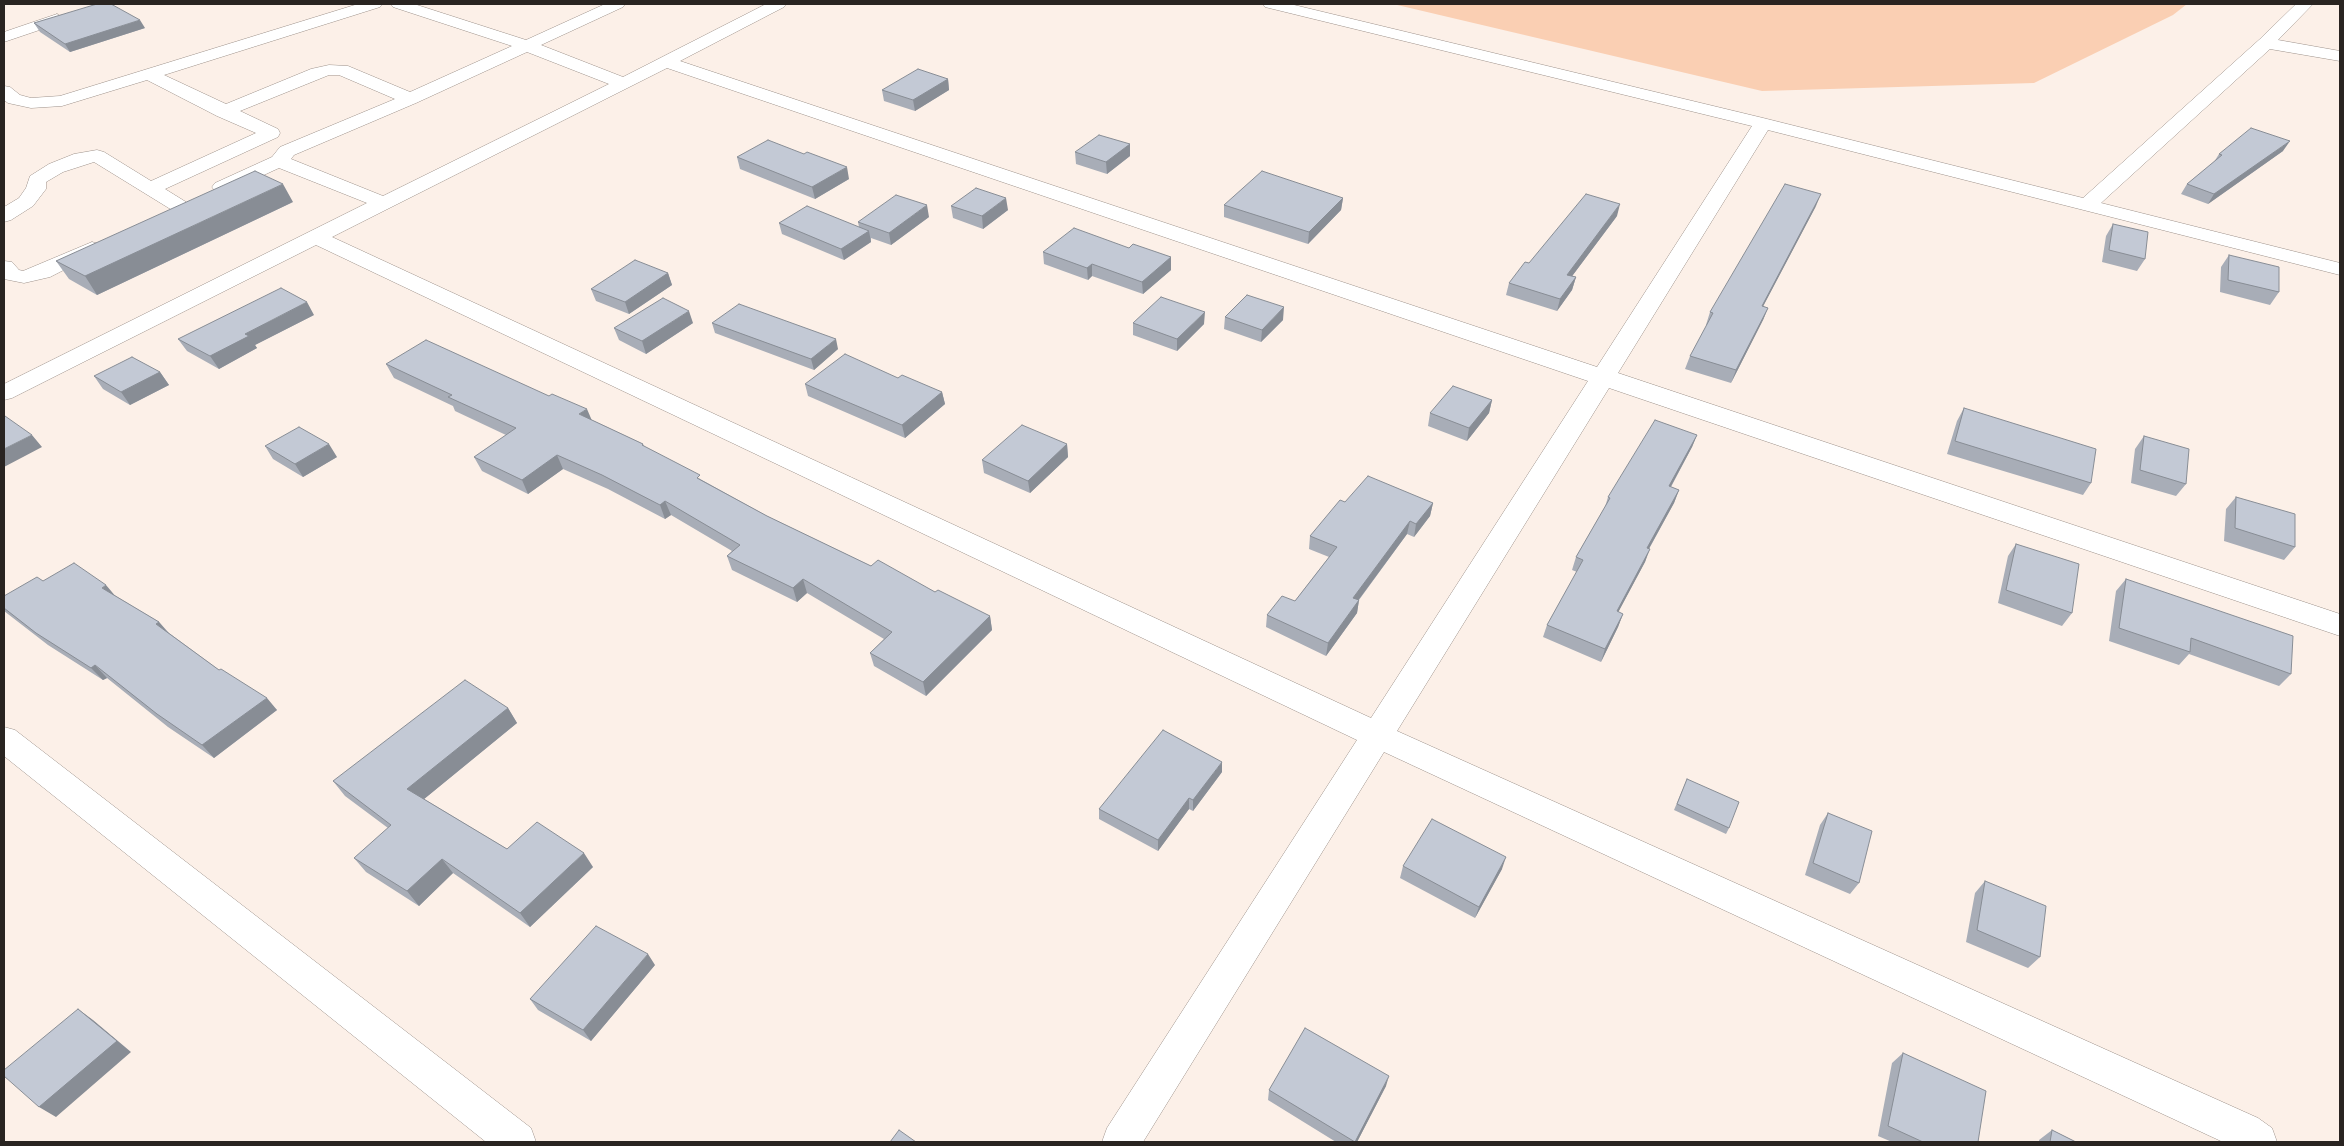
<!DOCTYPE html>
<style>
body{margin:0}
#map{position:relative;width:2344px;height:1146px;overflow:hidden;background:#fcf0e8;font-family:Bitter,serif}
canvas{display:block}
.frame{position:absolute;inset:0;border:5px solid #292421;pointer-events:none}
</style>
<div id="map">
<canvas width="2344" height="1146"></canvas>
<div class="frame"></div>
</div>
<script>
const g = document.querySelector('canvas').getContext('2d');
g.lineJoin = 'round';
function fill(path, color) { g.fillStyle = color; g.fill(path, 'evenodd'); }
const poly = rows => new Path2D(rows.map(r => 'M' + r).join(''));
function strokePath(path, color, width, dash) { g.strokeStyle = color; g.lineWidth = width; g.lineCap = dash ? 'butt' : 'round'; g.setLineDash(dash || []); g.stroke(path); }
const green = poly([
 [1393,4,2187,4,2173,15,2034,83,1762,91]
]);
const minor = poly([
 [358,4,382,4,380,7,164,75,226,104,311,69,329,65,348,66,410,92,512,46,393,7,391,4,414,4,526,40,605,4,625,4,623,7,541,45,623,77,766,4,786,4,784,7,680,61,1597,367,1752,126,1265,7,1263,4,1290,4,1763,118,2083,198,2260,39,2296,4,2313,4,2278,40,2340,51,2340,61,2270,49,2101,203,2340,263,2340,275,1768,130,1618,373,2340,614,2340,636,1609,388,1397,731,2258,1118,2272,1128,2277,1142,2223,1142,1384,752,1143,1142,1102,1142,1107,1128,1357,740,316,245,12,398,4,400,4,384,367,203,279,168,229,191,215,191,212,187,215,183,272,157,280,147,395,99,339,75,329,75,240,111,278,129,280,133,278,137,165,189,186,202,189,206,186,210,179,212,172,210,94,162,63,172,46,182,46,189,33,206,11,220,4,222,4,207,19,198,26,188,30,176,49,164,74,154,97,150,104,152,151,181,256,133,217,116,147,80,62,106,31,108,8,103,4,100,4,86,10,87,20,95,31,98,60,96,358,4],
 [527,52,609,84,383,196,291,159,294,155,416,103,527,52],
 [667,68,1588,381,1371,718,332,237,667,68],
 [57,14,65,19,63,22,4,42,4,32,57,14],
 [92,242,99,244,102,248,99,252,50,277,24,283,4,279,4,261,12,262,19,270,23,271,92,242],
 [4,727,15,730,531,1128,536,1142,486,1142,4,756,4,727]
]);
const wall = poly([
 [34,23,145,28,70,52,40,32],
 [948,79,949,90,915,111,884,101,882,90],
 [1130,144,1130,156,1107,174,1076,164,1075,152],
 [2283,151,2208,204,2181,194,2187,184,2214,162,2219,154],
 [737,157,849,179,815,199,740,169],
 [1343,198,1341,210,1308,244,1224,217,1224,205],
 [293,202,97,295,69,279,56,261],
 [951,206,1008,210,983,229,953,218],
 [1816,206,1763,306,1768,308,1763,320,1731,383,1685,369,1690,356,1707,325,1706,325,1710,312],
 [1617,216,1572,276,1576,277,1572,290,1557,311,1506,295,1509,283,1529,263],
 [929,217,891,245,871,238,871,242,844,260,782,234,779,223,859,227,858,222],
 [2113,224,2145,259,2137,271,2102,262,2106,236],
 [1129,248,1171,257,1171,270,1143,294,1092,276,1088,280,1044,264,1043,252],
 [2229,255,2279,292,2270,305,2220,292,2221,267],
 [668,273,672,285,629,314,596,301,591,289],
 [314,315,255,345,257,348,219,369,187,351,178,339],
 [1225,317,1283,320,1261,342,1224,329],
 [693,323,646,354,619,340,614,328],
 [712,323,838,349,814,370,715,333],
 [1133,323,1204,324,1177,351,1133,335],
 [386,364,592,420,643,444,645,447,702,480,767,516,871,566,935,592,990,616,992,630,926,696,874,666,870,653,884,639,807,593,797,602,732,570,727,556,732,551,671,515,665,519,608,489,563,469,528,494,482,471,474,457,506,435,455,411,453,406,394,378],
 [160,372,169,385,130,405,103,389,94,376],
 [805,384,942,392,945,404,905,438,808,396],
 [1492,400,1489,413,1467,441,1428,426,1430,413],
 [1964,408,2091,483,2083,495,1947,454,1957,421],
 [1697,435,1692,447,1671,487,1679,490,1674,503,1649,549,1645,562,1618,612,1623,614,1618,627,1601,662,1543,637,1547,625,1577,572,1572,570,1576,557,1605,507,1608,497],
 [2144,436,2186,484,2176,496,2131,483,2135,449],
 [1067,444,1068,457,1030,493,984,473,982,460],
 [265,446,337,457,303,477,273,459],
 [2236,497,2295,547,2284,560,2224,541,2226,509],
 [1345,502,1433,503,1430,516,1414,537,1407,534,1359,600,1357,613,1326,656,1266,627,1267,615,1295,601,1329,557,1309,549,1310,536],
 [2016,544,2072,613,2062,626,1998,603,2008,556],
 [2126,579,2291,674,2279,686,2189,654,2179,665,2109,641,2116,591],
 [43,581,114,595,159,622,169,633,219,670,277,710,214,758,168,727,107,678,103,680,48,645,4,611,4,596],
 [508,708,517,723,424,799,507,849,593,867,530,927,453,873,419,906,366,872,354,858,388,828,345,796,333,781],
 [1222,772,1193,811,1189,809,1158,851,1099,819,1099,809],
 [1687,779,1729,828,1726,834,1674,810],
 [1828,813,1859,883,1850,894,1805,875,1820,825],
 [1403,866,1502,869,1475,918,1400,878],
 [1985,881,2040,957,2028,968,1966,942,1975,893],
 [655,965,591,1041,538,1010,530,999],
 [1903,1053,1978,1142,1892,1142,1878,1136,1892,1063],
 [1386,1086,1357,1142,1336,1142,1268,1100,1269,1090],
 [2052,1130,2076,1142,2039,1142,2039,1140]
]);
const shadedWall = poly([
 [140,20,145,28,70,52,65,44],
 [948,79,949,90,915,111,913,100],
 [2290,141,2283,151,2208,204,2214,194],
 [1130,144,1130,156,1107,174,1106,162],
 [847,167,849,179,815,199,812,187],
 [283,184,293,202,97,295,85,276],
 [1821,194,1816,206,1757,318,1762,306],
 [1006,198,1008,210,983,229,982,216],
 [1343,198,1341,210,1308,244,1309,232],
 [1620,204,1617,216,1564,287,1567,275],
 [927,205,929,217,891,245,889,233],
 [869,231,871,242,844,260,841,249],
 [1171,257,1171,270,1143,294,1142,282],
 [1092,264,1092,276,1088,280,1087,268],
 [668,273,672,285,629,314,625,302],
 [1576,277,1572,290,1557,311,1560,299],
 [307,302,314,315,255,345,257,348,219,369,210,356,245,334],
 [1284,307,1283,320,1261,342,1262,330],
 [1768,308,1763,320,1731,383,1736,370],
 [689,311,693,323,646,354,642,341],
 [1205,312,1204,324,1177,351,1177,339],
 [836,339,838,349,814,370,811,359],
 [160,372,169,385,130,405,121,392],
 [942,392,945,404,905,438,902,425],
 [1492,400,1489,413,1467,441,1469,428],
 [587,409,593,423,579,414],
 [32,435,42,447,4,467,4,449],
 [1697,435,1692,447,1664,499,1669,486],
 [329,444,337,457,303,477,295,464],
 [1067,444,1068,457,1030,493,1028,481],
 [557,455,563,469,528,494,522,480],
 [1679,490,1674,503,1642,561,1647,548],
 [665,501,671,515,665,519,660,505],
 [1433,503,1430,516,1414,537,1416,524],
 [1410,521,1407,534,1351,610,1353,598],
 [1650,549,1645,562,1612,624,1617,611],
 [803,579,807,593,797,602,793,588],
 [106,585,117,598,102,588],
 [1359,600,1357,613,1326,656,1328,643],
 [1623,614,1618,627,1601,662,1605,649],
 [990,616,992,630,926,696,923,682],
 [159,622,170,635,156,624],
 [95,665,107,678,103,680,91,668],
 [267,698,277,710,214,758,202,745],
 [508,708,517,723,418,804,407,789],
 [1222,762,1222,772,1193,811,1193,800],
 [1189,798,1189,809,1158,851,1158,840],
 [584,853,593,867,530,927,520,913],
 [1506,857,1502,869,1475,918,1479,907],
 [442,859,453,873,419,906,407,891],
 [648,954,655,965,591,1041,583,1030],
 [78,1009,93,1020,131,1052,56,1117,39,1107],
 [1389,1076,1386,1086,1357,1142,1354,1142]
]);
const building = poly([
 [97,4,111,4,140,20,65,44,34,23,97,4],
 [918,69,948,79,913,100,882,90,918,69],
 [2251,128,2290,141,2214,194,2187,184,2222,155,2219,154,2251,128],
 [1099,135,1130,144,1106,162,1075,152,1099,135],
 [768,140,804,154,807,152,847,167,812,187,737,157,768,140],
 [255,171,283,184,85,276,56,261,255,171],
 [1262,171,1343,198,1309,232,1224,205,1262,171],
 [1785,184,1821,194,1762,306,1768,308,1736,370,1690,356,1713,313,1710,312,1785,184],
 [976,188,1006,198,982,216,951,206,976,188],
 [1586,194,1620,204,1567,275,1576,277,1560,299,1509,283,1525,262,1529,263,1586,194],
 [896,195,927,205,889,233,858,222,896,195],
 [807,206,869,231,841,249,779,223,807,206],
 [2113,224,2148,232,2145,259,2109,250,2113,224],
 [1074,228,1129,248,1133,244,1171,257,1142,282,1092,264,1087,268,1043,252,1074,228],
 [2229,255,2279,267,2279,292,2228,280,2229,255],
 [635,260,668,273,625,302,591,289,635,260],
 [281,288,307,302,245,334,249,336,210,356,178,339,281,288],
 [1247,295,1284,307,1262,330,1225,317,1247,295],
 [1161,297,1205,312,1177,339,1133,323,1161,297],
 [663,298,689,311,642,341,614,328,663,298],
 [739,304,836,339,811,359,712,323,739,304],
 [426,340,549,396,552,394,587,409,579,414,643,444,642,445,700,475,697,478,767,516,871,566,878,560,935,592,938,590,990,616,923,682,870,653,892,632,803,579,793,588,727,556,740,545,665,501,660,505,602,475,557,455,522,480,474,457,516,428,448,397,452,395,386,364,426,340],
 [845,354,898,378,902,375,942,392,902,425,805,384,845,354],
 [132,357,160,372,121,392,94,376,132,357],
 [1453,386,1492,400,1469,428,1430,413,1453,386],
 [1964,408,2096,449,2091,483,1955,441,1964,408],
 [4,416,5,416,32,435,4,449,4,416],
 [1655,420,1697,435,1669,486,1679,490,1647,548,1650,549,1617,611,1623,614,1605,649,1547,625,1583,560,1576,557,1610,498,1608,497,1655,420],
 [1022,425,1067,444,1028,481,982,460,1022,425],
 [299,427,329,444,295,464,265,446,299,427],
 [2144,436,2189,449,2186,484,2140,470,2144,436],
 [1368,476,1433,503,1416,524,1410,521,1353,598,1359,600,1328,643,1267,615,1282,596,1295,601,1337,547,1310,536,1340,500,1345,502,1368,476],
 [2236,497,2295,514,2295,547,2235,528,2236,497],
 [2016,544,2079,564,2072,613,2006,590,2016,544],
 [74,563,106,585,102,588,159,622,156,624,219,670,221,669,267,698,202,745,157,714,95,665,91,668,36,633,4,608,4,596,37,577,43,581,74,563],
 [2126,579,2293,636,2291,674,2191,638,2190,652,2119,628,2126,579],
 [465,680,508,708,407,789,507,849,537,822,584,853,520,913,442,859,407,891,354,858,391,825,333,781,465,680],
 [1163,730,1222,762,1193,800,1189,798,1158,840,1099,809,1163,730],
 [1687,779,1739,802,1729,828,1677,804,1687,779],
 [1828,813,1872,831,1859,883,1813,863,1828,813],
 [1432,819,1506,857,1479,907,1403,866,1432,819],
 [1985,881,2046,906,2040,957,1977,930,1985,881],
 [596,926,648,954,583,1030,530,999,596,926],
 [78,1009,117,1041,39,1107,4,1076,4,1070,78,1009],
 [1305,1028,1389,1076,1355,1142,1269,1090,1305,1028],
 [1903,1053,1986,1091,1978,1142,1923,1142,1888,1126,1903,1053],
 [899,1130,916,1142,890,1142,899,1130],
 [2052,1130,2076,1142,2050,1142,2052,1130]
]);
fill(green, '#facfb3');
strokePath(minor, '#9e928b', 1);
fill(minor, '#fff');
fill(wall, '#a8adb7');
fill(shadedWall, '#888d95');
fill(building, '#c3c9d5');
strokePath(building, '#888d95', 1);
</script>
